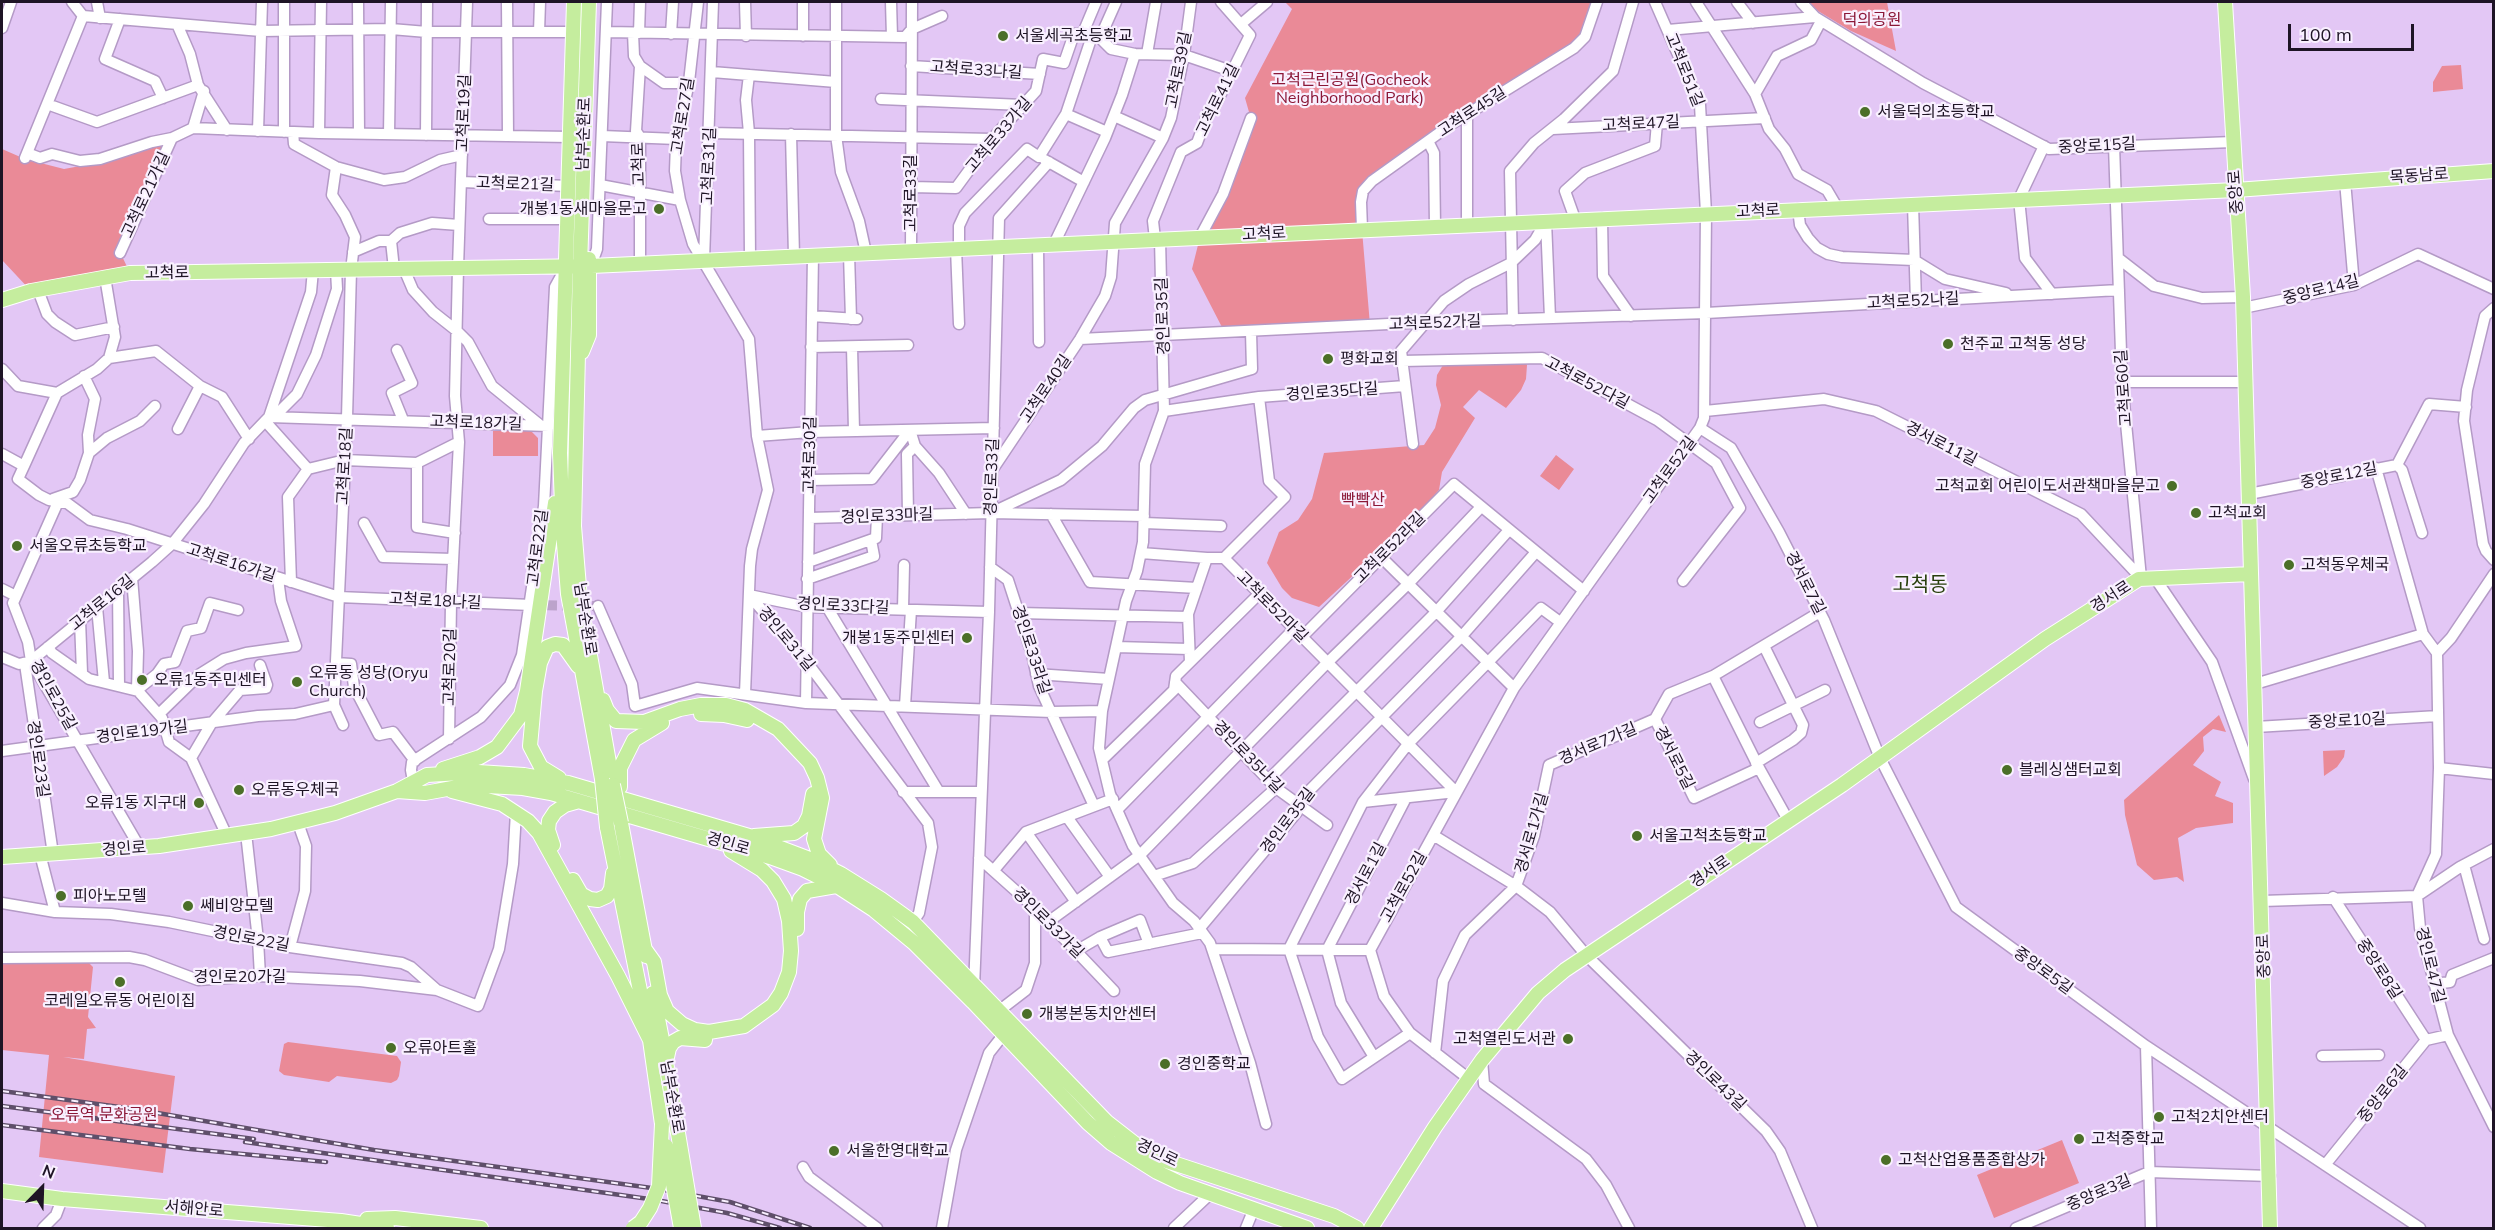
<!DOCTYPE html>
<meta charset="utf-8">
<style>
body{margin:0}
#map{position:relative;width:2495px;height:1230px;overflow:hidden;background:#e3c7f5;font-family:Mulish,sans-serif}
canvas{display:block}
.frame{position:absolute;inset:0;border:3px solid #1e1425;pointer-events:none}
.north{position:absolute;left:12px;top:1158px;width:60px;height:60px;-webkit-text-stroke:4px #f9f0ff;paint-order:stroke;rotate:23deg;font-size:16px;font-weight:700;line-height:24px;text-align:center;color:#1e1425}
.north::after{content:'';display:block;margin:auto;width:21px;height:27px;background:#1e1425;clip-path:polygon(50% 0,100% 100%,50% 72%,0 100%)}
.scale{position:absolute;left:2288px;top:24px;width:126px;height:27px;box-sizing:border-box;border:3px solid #1e1425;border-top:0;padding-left:8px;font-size:18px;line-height:21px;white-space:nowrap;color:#1e1425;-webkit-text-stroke:4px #f9f0ff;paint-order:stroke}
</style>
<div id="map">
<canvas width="2495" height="1230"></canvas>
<div class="frame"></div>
<div class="north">N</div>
<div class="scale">100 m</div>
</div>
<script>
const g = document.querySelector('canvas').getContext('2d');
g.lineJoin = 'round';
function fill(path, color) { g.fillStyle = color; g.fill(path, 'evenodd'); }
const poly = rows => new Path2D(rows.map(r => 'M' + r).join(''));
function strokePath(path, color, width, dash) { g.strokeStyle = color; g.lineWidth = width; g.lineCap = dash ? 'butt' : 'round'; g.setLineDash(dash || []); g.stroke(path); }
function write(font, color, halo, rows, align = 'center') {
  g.font = font + ' Mulish,"Noto Sans KR",sans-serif'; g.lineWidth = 4.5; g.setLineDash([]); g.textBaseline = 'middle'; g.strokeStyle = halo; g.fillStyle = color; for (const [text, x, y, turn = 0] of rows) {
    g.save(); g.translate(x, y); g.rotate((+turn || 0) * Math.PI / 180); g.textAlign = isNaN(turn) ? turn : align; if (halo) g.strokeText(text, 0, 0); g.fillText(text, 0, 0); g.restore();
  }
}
const green = poly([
 [1285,2,1597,2,1585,37,1453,123,1363,191,1362,230,1370,325,1225,333,1192,269,1200,237,1251,119,1245,98,1292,9],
 [1809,2,1887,2,1896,51,1851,31,1818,11],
 [2461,65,2463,89,2433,92,2433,82,2442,66],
 [172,138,120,252,130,273,31,291,2,260,2,149,25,159,64,169,113,160],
 [1523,358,1527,365,1526,379,1521,390,1506,408,1479,390,1463,407,1475,418,1442,472,1439,490,1411,522,1319,607,1292,598,1282,588,1267,563,1279,532,1298,520,1312,499,1324,453,1424,445,1435,428,1441,405,1436,385,1437,375,1446,360],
 [493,431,531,431,538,438,538,456,493,456],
 [1556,455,1574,469,1559,490,1540,476],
 [2219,715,2226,732,2213,729,2203,737,2204,751,2193,765,2221,782,2215,796,2233,803,2233,823,2196,828,2178,838,2184,882,2177,877,2154,880,2137,865,2125,815,2124,800],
 [2345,750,2344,757,2337,767,2324,776,2323,751],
 [2,962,88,962,93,967,88,1017,96,1028,87,1029,84,1059,63,1057,175,1076,163,1173,39,1157,49,1055,2,1050],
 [288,1042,397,1056,401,1062,399,1076,397,1080,391,1083,337,1076,329,1082,284,1075,279,1071,284,1044],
 [2062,1140,2079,1183,1994,1218,1977,1175]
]);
const minorTunnel = poly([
 [532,605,598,606]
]);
const minor = poly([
 [72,2,83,16,261,31,391,29,427,32,573,32],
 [97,2,100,18],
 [284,2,284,132],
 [358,2,359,133],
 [507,2,508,136],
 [698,2,689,82,676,144,675,171,680,200,693,244,749,339,757,436,768,490,752,549,750,566,745,694],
 [745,2,746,36],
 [836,2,836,135,841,172,859,221,866,253],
 [891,2,892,37],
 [1696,2,1755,94,1769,129,1785,149,1798,174,1827,190,1837,207],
 [1737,2,1753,23],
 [1801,2,1815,17,1923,83,2049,149,2233,142],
 [120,19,105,59,155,81,163,98],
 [177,24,190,54,198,85,227,130],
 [1241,24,1267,2],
 [2,28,11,2],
 [1668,30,1815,17],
 [539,32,540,2],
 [606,32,905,37,912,29,942,16],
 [633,33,634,56,640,66,664,83,689,83],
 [639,33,640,2],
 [671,34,673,2],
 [1087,34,1100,38,1111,49,1135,54,1184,55,1231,71],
 [803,36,803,2],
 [1100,38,1116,2],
 [1147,54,1156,2],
 [640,66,636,131,640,137,640,263],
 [911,66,1040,74],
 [712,72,836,82],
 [749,75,746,100,749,133,750,258],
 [1755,94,1777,56,1811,40,1821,21],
 [881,99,1023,105],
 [47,104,97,122,198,85],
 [1066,114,1107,132],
 [1467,115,1467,225],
 [1114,116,1163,138],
 [193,128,204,91],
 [1553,129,1765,118],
 [258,131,262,2],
 [293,132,294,144,336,167,384,180,405,177,440,160,462,155],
 [319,133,321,2],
 [710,133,992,139],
 [389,134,391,2],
 [791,134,794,256],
 [426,135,427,2],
 [602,136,677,139],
 [1428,141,1434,153,1435,226],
 [2114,145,2122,382,2141,578],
 [2044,146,2019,199,2025,258,2052,294],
 [27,153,40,158,52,154,80,161,100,159,152,142,172,138,193,128,319,133,570,137],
 [25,158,83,16],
 [1045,160,1084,182],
 [2345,181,2354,285],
 [461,182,569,186],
 [600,185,680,200],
 [911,187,956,188,992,139,1036,91,1043,59,1064,63,1074,34,1083,33,1096,2],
 [1913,204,1916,302],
 [1798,209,1800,225,1808,238,1817,248,1828,254,1842,257,1914,260,1945,279,2006,293],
 [1602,218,1603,276,1631,316],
 [489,219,568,219],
 [1575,219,1565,191,1585,173,1655,146,1657,123],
 [1546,221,1550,318],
 [1362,229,1361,202,1363,191,1372,181,1453,123,1574,48,1585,37,1597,2],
 [1200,237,1223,194,1251,118],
 [1155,239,1153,221,1181,152,1197,143,1208,113,1214,108,1250,35,1221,2],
 [1160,239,1164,411,1145,464,1143,542,1137,571,1126,601,1102,711,1099,748,1110,794,1133,846,1173,903,1194,921,1210,943,1250,1063,1266,1124],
 [1054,244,1105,138,1122,95,1135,54],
 [1038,245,1039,342],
 [956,248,959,324],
 [959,248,959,226,965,213,1027,149,1039,157,1066,114,1092,36],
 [911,251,912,2],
 [353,252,379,241,391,241],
 [120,253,172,138],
 [849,254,851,319],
 [2118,258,2154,286,2202,298,2243,297],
 [704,260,713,2],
 [591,266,597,249,607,2],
 [394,269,391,241,400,233,432,223,459,225],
 [404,269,413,290,433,312,457,331,468,342,492,386,540,425],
 [38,290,47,314,55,322,75,335,114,327],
 [2243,308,2354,285,2418,254,2494,289],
 [2494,308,2485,316,2467,390,2464,421,2483,544,2486,551,2494,560],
 [812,316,857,319],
 [1513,320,1510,171,1534,143,1564,119,1613,71,1633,2],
 [1080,339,1430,322,1706,313,2119,290],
 [811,347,908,345],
 [852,347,854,431],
 [397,350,412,383,392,393,403,420],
 [109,358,156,351,200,386,222,397,249,439],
 [1402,361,1542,358,1657,420,1716,463,1740,508,1683,581],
 [2,369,18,386,57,393],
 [2122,382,2245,382],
 [1259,397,1269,481,1285,497,1224,558,1456,792],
 [1164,411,1259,397,1405,386],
 [1705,411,1824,399,1876,411,2081,514,2141,578],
 [275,416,297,394,316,355,337,289,336,270],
 [269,417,549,426],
 [265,421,308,469],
 [1700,428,1731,448,1779,532,1824,620,1880,758,1956,907,2146,1046,2420,1228],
 [178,429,200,386],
 [757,436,810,432,994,428],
 [1413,444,1401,351,1444,301,1469,284,1511,263,1535,240,1546,221],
 [915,446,939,473,966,514],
 [89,453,107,438,140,421,155,406],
 [2,454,24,466,18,479,39,495,49,500,67,503,90,520,127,529,339,597,531,605],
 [417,463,417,527,455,533],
 [2397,465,2402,470,2422,533],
 [24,466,57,393,97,369,109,358,115,337,105,277],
 [2376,468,2423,634,2437,653,2439,768,2436,854,2417,896,2420,928,2448,1035,2494,1127],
 [993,469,1080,339,1105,296,1111,277,1115,223,1163,138,1171,118,1184,55,1191,2],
 [809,480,872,479,910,430],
 [2249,494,2397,465,2429,404,2466,407],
 [53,499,73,492,80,480,89,453,88,435,95,399,84,376],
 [58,502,13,603,28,642,31,661,140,848],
 [991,513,1061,480,1102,446,1134,408,1145,400,1252,369,1251,332],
 [1051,514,1090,582,1197,588],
 [908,515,907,454,915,446,910,430],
 [809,518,991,513,1144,516],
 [364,523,383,557,453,559],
 [1144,523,1221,526],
 [1141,553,1207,558],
 [1381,557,1514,688],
 [808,562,876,538,877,516],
 [990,567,1008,580,1032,654,1039,686,1094,806],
 [132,578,138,651,137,690],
 [2155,578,2212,662,2254,779],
 [807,579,874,556,871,540],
 [291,582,288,497,308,469,345,460,417,463,459,442],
 [2,589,16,596],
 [118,589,119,685],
 [749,595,806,661,928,823,932,847,919,913,913,922],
 [749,595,807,607,989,612],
 [598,606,632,684,635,706,697,688,806,703,1052,712,1102,711],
 [97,607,104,682],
 [827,607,939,792],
 [903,609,904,565],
 [1019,613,1188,617],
 [80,620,82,673],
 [1302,637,1454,484,1584,591],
 [48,647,52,653,89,679,138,691,162,718,169,742,191,758,227,836],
 [1116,647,1189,649],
 [2437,653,2451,638,2494,574],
 [2,657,19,664,31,661,152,562,172,544,204,504,244,443,269,417,311,292,313,270],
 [1190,662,1188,614,1207,558,1224,558],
 [336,663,351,664,354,687,379,735,393,732,415,761],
 [25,664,53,854],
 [1036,674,1109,679],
 [1713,676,1759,768,1788,820],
 [1175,682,1276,788,1327,825],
 [2255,684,2423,634],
 [137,690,157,674,164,664,175,662,187,631,201,628,210,603,238,610],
 [806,703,813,255],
 [334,705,343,725],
 [905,706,911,610],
 [159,714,200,674,224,659,246,653,296,646,281,601,278,579],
 [1655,719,1694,798,1759,768],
 [1760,722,1825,690],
 [2256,727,2438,716],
 [449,739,451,602,459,442,455,396,458,268,467,2],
 [2,751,258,716,295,714,334,705,347,418,351,270,355,237,345,215,332,195,336,167],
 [191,758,211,724,240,690,266,688,267,685,260,665],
 [1102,760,1174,690,1176,676,1259,594],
 [1756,763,1793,740,1801,733,1803,725,1764,646],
 [2439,768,2494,774],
 [1268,780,1436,612,1509,530],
 [413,781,411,770,412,762,481,717,510,685,522,655,544,506,555,287,565,269],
 [903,792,981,792],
 [1363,802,1456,792],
 [1117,810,1294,629],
 [1067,817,1110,877],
 [1026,832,1076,902],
 [246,833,258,940,260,976],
 [1433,835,1516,886,1550,912,1586,955,1766,1131,1780,1151,1812,1228],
 [40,854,55,912],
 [979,858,1035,908,1114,991],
 [2464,865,2484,939],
 [994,870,1026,832,1113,799],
 [1154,876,1193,863,1276,788],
 [2333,897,2426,1040],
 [2262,901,2417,896,2460,867,2494,849],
 [2,903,55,912,111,914,169,922,290,947,402,963,411,967,437,990],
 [1048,922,1140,855,1327,663,1408,584,1481,507],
 [1199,929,1297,812,1301,799,1461,637,1536,552],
 [1100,937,1108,952,1202,933],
 [290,947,305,891,306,846,298,823],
 [1212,949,1370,950],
 [1370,950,1514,688,1700,428,1704,418,1706,213,1700,105,1655,2],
 [1370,950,1384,996,1410,1033,1469,1079],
 [1076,951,1100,937,1140,920,1149,944],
 [2,958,129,957,145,960,198,980,257,976,360,981,437,990,478,1006,499,949,513,864,516,812],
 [2434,984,2450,982,2452,975,2494,958],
 [974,988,989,612,999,218,1049,162],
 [1000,1010,1026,990,1035,963,1035,908],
 [1410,1033,1342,1079,1318,1037,1289,949,1363,802,1408,744,1541,608,1560,622],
 [2146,1046,2151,1228],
 [1435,1053,1443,981,1465,935,1516,886,1534,836,1549,765,1655,719,1669,694,1713,676,1820,612],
 [2322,1056,2379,1055],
 [1374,1057,1341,1003,1327,950,1406,798],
 [1482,1060,1484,1084,1586,1159,1606,1185,1629,1228],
 [2325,1165,2426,1040,2448,1035],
 [803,1167,809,1177,877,1228],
 [43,1228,56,1215,62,1199],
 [942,1228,956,1150,989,1053,1004,1034],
 [1174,1228,1209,1195],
 [1246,1228,1253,1211],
 [2016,1228,2149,1172,2270,1176]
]);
const major = poly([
 [574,2,560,453,563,531,568,594,602,779],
 [589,2,580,266,574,526,580,599,613,785],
 [2225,2,2243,297,2270,1228],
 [2,300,31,291,130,273,591,266,2236,190,2494,171],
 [582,352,589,335,589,259],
 [603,700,607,710,616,721,644,722,680,709,701,705,726,705,745,710,778,729,810,763,817,778,822,798,814,839,819,854,830,865],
 [701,714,724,715,747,720],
 [443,769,480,757,497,747,521,715,527,691,555,503],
 [559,778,541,767,530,746,535,691,540,663,547,647,555,644,563,645,578,666],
 [620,787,620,768,634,740,662,723],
 [397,791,425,793,469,785,523,788,551,793,770,857,803,869,837,886,874,910,914,943,973,1002,1088,1123,1111,1143,1157,1172,1180,1183,1307,1228],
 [452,791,502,804,528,821,539,833,618,976,650,1040],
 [621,823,646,956],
 [607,827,650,1040,662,1124],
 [754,836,794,833,804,826,809,816,813,794],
 [553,845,548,830,549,821,555,812,565,805,579,801],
 [2,857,159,846,271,829,335,813,397,791,427,775,478,772,524,775,568,783,749,836,815,861,841,874,881,899,913,922,1107,1122,1134,1143,1164,1160,1334,1216,1357,1228],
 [573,880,581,894,590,899,598,900,607,896,611,889,613,873],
 [797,929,797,912,800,899,807,891,836,886],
 [644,948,654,962,660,995,667,1011,682,1024,695,1030,709,1032,744,1026,773,1005,781,993,789,972,791,951,789,921,784,899,773,881,762,870,731,851],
 [653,993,666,1060],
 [666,1062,669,1048,673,1042,680,1038,705,1040],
 [2,1191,62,1199,341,1221,387,1228],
 [367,1219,395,1218,481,1228],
 [1371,1228,1435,1127,1482,1060,1538,993,1565,970,1842,785,2045,639,2139,579,2251,574]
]);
const rail = poly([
 [2,1091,134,1109,374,1150,659,1189,730,1202,810,1228],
 [2,1106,254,1139],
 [2,1125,190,1149,326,1162],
 [245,1142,656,1200,727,1213,780,1228]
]);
const majorBridge = poly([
 [602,779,607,827],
 [613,785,621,823],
 [666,1062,694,1228],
 [666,1146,681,1228],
 [633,1228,641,1222,650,1208,659,1186,662,1124]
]);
const markers = [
 [1003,36,6,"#4b6f28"],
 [1865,112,6,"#4b6f28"],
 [659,209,6,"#4b6f28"],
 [1948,344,6,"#4b6f28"],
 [1328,359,6,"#4b6f28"],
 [2172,486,6,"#4b6f28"],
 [2196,513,6,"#4b6f28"],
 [17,546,6,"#4b6f28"],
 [2289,565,6,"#4b6f28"],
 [967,638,6,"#4b6f28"],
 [142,680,6,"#4b6f28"],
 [297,682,6,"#4b6f28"],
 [2007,770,6,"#4b6f28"],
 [239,790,6,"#4b6f28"],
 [199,803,6,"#4b6f28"],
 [1637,836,6,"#4b6f28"],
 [61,896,6,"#4b6f28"],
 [188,906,6,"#4b6f28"],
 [120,982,6,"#4b6f28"],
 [1027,1014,6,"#4b6f28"],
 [1568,1039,6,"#4b6f28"],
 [391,1048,6,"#4b6f28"],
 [1165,1064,6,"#4b6f28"],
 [2159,1117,6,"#4b6f28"],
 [2079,1139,6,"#4b6f28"],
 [834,1151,6,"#4b6f28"],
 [1886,1160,6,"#4b6f28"]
];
const parkNames = [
 ["덕의공원",1872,20],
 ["고척근린공원(Gocheok",1350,80],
 ["Neighborhood Park)",1350,98],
 ["빡빡산",1363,500],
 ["오류역 문화공원",104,1115]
];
const poiNames = [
 ["서울세곡초등학교",1015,36],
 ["서울덕의초등학교",1877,112],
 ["개봉1동새마을문고",647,209,"right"],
 ["천주교 고척동 성당",1960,344],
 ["평화교회",1340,359],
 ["고척교회 어린이도서관책마을문고",2160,486,"right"],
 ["고척교회",2208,513],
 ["서울오류초등학교",29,546],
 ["고척동우체국",2301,565],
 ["개봉1동주민센터",955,638,"right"],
 ["오류동 성당(Oryu",309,673],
 ["Church)",309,691],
 ["오류1동주민센터",154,680],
 ["블레싱샘터교회",2019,770],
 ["오류동우체국",251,790],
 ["오류1동 지구대",187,803,"right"],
 ["서울고척초등학교",1649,836],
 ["피아노모텔",73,896],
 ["쎄비앙모텔",200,906],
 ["코레일오류동 어린이집",120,1001,"center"],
 ["개봉본동치안센터",1039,1014],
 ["고척열린도서관",1556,1039,"right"],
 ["오류아트홀",403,1048],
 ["경인중학교",1177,1064],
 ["고척2치안센터",2171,1117],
 ["고척중학교",2091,1139],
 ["서울한영대학교",846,1151],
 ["고척산업용품종합상가",1898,1160]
];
const streetNames = [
 ["고척로33나길",976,70,4],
 ["고척로39길",1179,70,-79],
 ["고척로51길",1684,70,68],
 ["고척로41길",1218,100,-64],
 ["고척로45길",1472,112,-33],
 ["고척로19길",464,113,-88],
 ["고척로27길",683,116,-81],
 ["고척로47길",1641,124,-3],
 ["남부순환로",584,134,-88],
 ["고척로33가길",999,135,-50],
 ["중앙로15길",2097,146,-3],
 ["고척로",639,164,-92],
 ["고척로31길",709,166,-88],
 ["목동남로",2419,176,-4],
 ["고척로21길",515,184,2],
 ["중앙로",2236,192,-94],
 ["고척로33길",911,193,-90],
 ["고척로21가길",146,195,-65],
 ["고척로",1758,211,-3],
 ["고척로",1264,234,-3],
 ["고척로",167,273,-1],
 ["중앙로14길",2321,290,-14],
 ["고척로52나길",1913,301,-3],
 ["경인로35길",1163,316,-92],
 ["고척로52가길",1435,323,-2],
 ["고척로52다길",1587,383,28],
 ["고척로60길",2124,388,-94],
 ["고척로40길",1046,389,-56],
 ["경인로35다길",1332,392,-4],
 ["고척로18가길",476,423,2],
 ["경서로11길",1941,444,27],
 ["고척로30길",810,455,-89],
 ["고척로18길",345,466,-87],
 ["고척로52길",1670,470,-54],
 ["중앙로12길",2339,476,-11],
 ["경인로33길",992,477,-88],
 ["경인로33마길",887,516,-2],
 ["고척로22길",538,548,-83],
 ["고척로52라길",1390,548,-45],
 ["고척로16가길",231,563,18],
 ["경서로7길",1805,583,63],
 ["경서로",2111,597,-33],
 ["고척로18나길",435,601,3],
 ["고척로16길",102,603,-39],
 ["경인로33다길",843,606,3],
 ["고척로52마길",1272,607,45],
 ["남부순환로",585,619,81],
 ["경인로31길",786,639,50],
 ["경인로33라길",1031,650,72],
 ["고척로20길",450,667,-89],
 ["경인로25길",53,695,61],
 ["중앙로10길",2347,721,-3],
 ["경인로19가길",142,732,-7],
 ["경서로7가길",1598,744,-23],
 ["경인로35나길",1248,757,46],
 ["경서로5길",1674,758,63],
 ["경인로23길",38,759,82],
 ["경인로35길",1288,821,-53],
 ["경서로1가길",1532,833,-74],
 ["경인로",728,844,16],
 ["경인로",124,849,-4],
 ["경서로",1710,872,-34],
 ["경서로1길",1366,874,-62],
 ["고척로52길",1404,887,-61],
 ["경인로33가길",1048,923,45],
 ["경인로22길",251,939,11],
 ["중앙로",2264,956,-92],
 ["경인로47길",2430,965,76],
 ["중앙로8길",2379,969,57],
 ["중앙로5길",2043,971,36],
 ["경인로20가길",240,977],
 ["경인로43길",1715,1081,44],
 ["중앙로6길",2383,1094,-51],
 ["남부순환로",672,1097,80],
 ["경인로",1157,1153,25],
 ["중앙로3길",2099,1193,-23],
 ["서해안로",194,1209,5]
];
const quarterNames = [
 ["고척동",1920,585]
];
fill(green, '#ea8a97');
strokePath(minorTunnel, '#bca3cb', 10, [10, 5]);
strokePath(minor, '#b49ac6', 13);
strokePath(major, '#fff', 16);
strokePath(minor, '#fff', 10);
strokePath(major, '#c5ed9e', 14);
strokePath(rail, '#5f4f6a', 4.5);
strokePath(rail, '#f9f0ff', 2, [7]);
strokePath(majorBridge, '#fff', 16, []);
strokePath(majorBridge, '#c5ed9e', 14);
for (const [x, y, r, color] of markers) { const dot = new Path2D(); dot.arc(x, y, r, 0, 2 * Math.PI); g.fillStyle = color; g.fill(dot); strokePath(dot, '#f9f0ff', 2); }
write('16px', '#8b1737', '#f9f0ff', parkNames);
write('16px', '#1e1425', '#f9f0ff', poiNames, 'left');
write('16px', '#1e1425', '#f9f0ff', streetNames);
write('20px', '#283f0d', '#f9f0ff', quarterNames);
</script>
